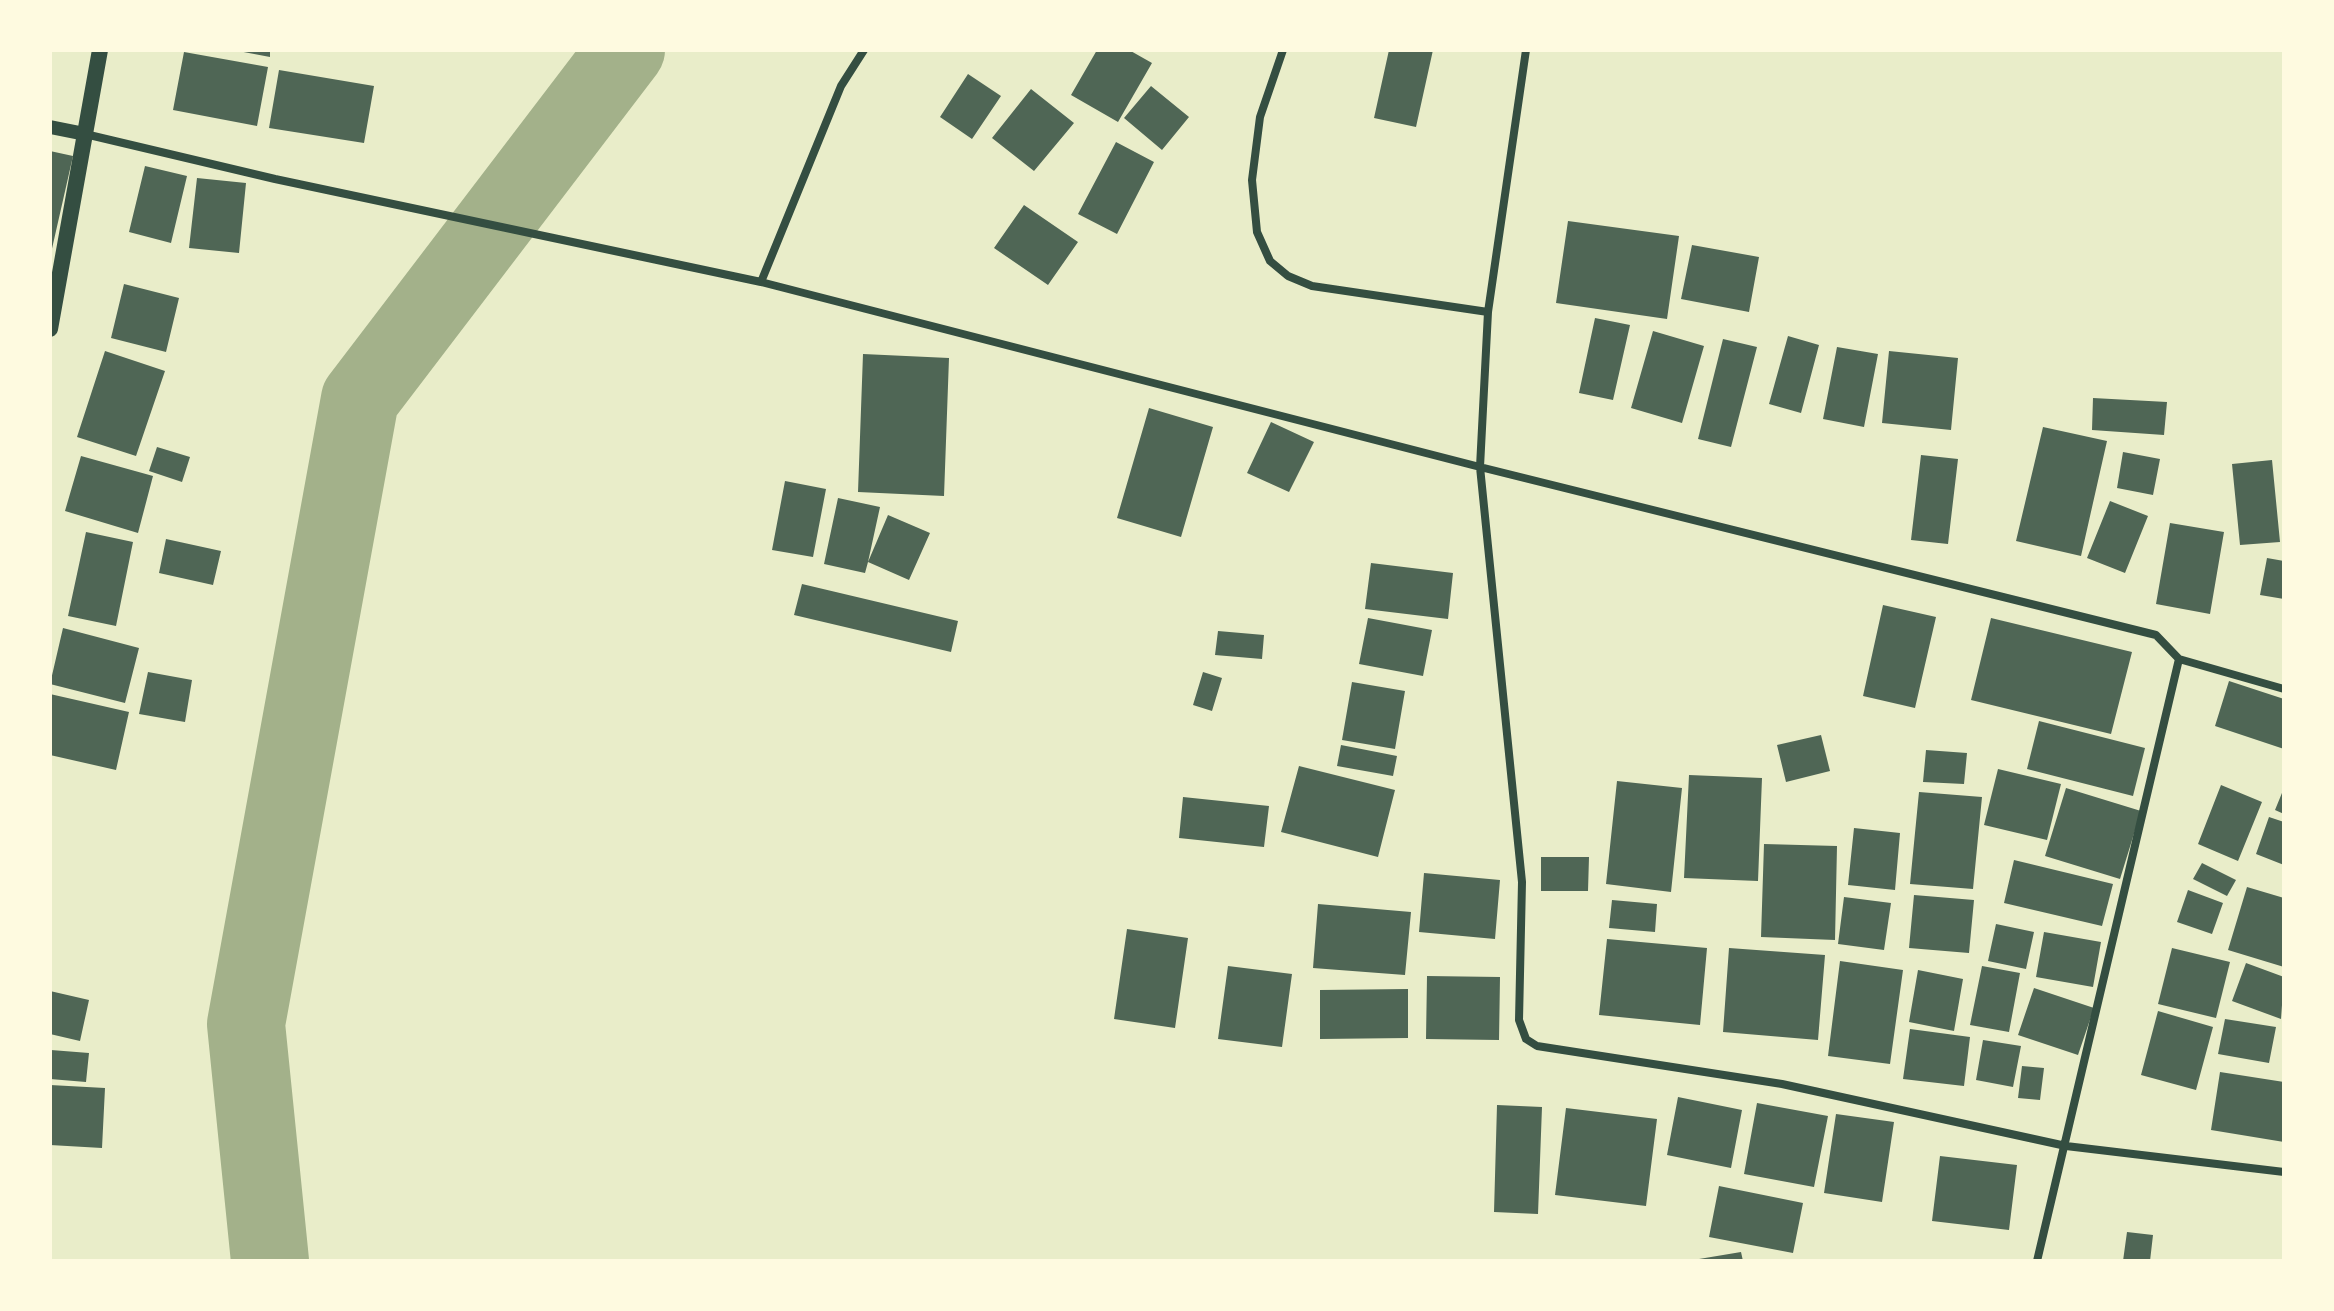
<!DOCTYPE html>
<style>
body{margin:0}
#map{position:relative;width:2334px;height:1311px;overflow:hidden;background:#e9edc9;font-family:Quicksand,sans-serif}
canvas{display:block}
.frame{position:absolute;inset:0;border:52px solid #fefae0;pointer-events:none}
</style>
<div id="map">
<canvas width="2334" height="1311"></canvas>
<div class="frame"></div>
</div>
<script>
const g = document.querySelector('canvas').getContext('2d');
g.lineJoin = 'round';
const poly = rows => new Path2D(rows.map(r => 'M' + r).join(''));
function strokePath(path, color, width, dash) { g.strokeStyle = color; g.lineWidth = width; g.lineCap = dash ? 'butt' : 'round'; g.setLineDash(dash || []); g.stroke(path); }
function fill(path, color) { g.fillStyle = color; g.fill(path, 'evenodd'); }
const river = poly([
 [270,1261,246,1024,360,399,626,50]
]);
const building = poly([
 [233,50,270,50,270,57],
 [1097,50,1129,50,1152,63,1118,122,1071,95],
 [1389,50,1433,50,1416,127,1374,118],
 [184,52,268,67,257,126,173,110],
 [279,70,374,86,364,143,269,128],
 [968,74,1001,96,972,139,940,117],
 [1151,86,1189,117,1162,150,1124,118],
 [1031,89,1074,123,1034,171,992,138],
 [1116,142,1154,162,1117,234,1078,214],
 [50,151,73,156,51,253,50,253],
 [145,166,187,176,171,243,129,232],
 [197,178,246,183,239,253,189,248],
 [1024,205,1078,242,1048,285,994,248],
 [1568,221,1679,236,1667,319,1556,303],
 [1692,245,1759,257,1749,312,1681,299],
 [124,284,179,298,166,352,111,338],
 [1595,318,1630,325,1613,400,1579,393],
 [1653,331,1704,346,1682,423,1631,408],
 [1788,336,1819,345,1801,413,1769,404],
 [1723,339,1757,347,1731,447,1698,439],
 [1837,347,1878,354,1864,427,1823,419],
 [105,351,165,371,136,456,77,437],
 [1889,351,1958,358,1951,430,1882,423],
 [863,354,949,358,944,496,858,492],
 [2093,398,2167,402,2164,435,2092,430],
 [1149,408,1213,427,1181,537,1117,518],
 [1271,422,1314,442,1289,492,1247,473],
 [2043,427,2107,441,2081,556,2016,541],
 [157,447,190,457,182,482,149,471],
 [2123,452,2160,459,2153,495,2117,488],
 [1921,455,1958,459,1948,544,1911,540],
 [81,456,153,476,138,533,65,511],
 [2272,460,2280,542,2240,545,2232,464],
 [785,481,826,489,813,557,772,550],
 [838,498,880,507,868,562,888,515,930,533,909,580,868,562,865,573,824,564],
 [2110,501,2148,516,2125,573,2087,558],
 [2170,523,2224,532,2210,614,2156,604],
 [86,532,133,542,116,626,68,616],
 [166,539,221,551,213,585,159,573],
 [2267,558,2284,561,2284,599,2260,595],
 [1371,563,1453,573,1448,619,1365,609],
 [802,584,958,621,951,652,794,615],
 [1883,605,1936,617,1915,708,1863,696],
 [1368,618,1432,630,1423,676,1359,664],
 [1991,618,2132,652,2111,734,1971,700],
 [63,628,139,648,125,703,50,684],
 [1218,631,1264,635,1262,659,1215,655],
 [148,672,192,680,185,722,139,714],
 [1203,672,1222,678,1212,711,1193,705],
 [2229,681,2284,699,2284,749,2215,726],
 [1352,682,1405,691,1395,749,1342,740],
 [50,694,129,712,116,770,50,755],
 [2039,721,2145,748,2133,796,2027,769],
 [1821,735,1830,771,1786,782,1777,745],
 [1341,745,1397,756,1393,776,1337,766],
 [1926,750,1967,753,1964,784,1923,782],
 [1299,766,1395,790,1378,857,1281,832],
 [1998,769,2061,784,2047,840,1984,825],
 [1689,775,1762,778,1758,881,1684,878],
 [1617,781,1682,788,1671,892,1606,884],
 [2221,785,2262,802,2238,861,2198,844],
 [2066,788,2141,811,2120,879,2045,856],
 [2284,788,2284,814,2275,810],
 [1919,792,1982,797,1973,889,1910,884],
 [1183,797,1269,806,1264,847,1179,838],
 [2269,817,2284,822,2284,865,2256,854],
 [1854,828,1900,833,1895,890,1848,885],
 [1764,844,1837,846,1835,940,1761,937],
 [1541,857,1589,857,1588,891,1541,891],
 [2014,860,2113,884,2102,926,2004,903],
 [2202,863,2236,880,2227,896,2193,879],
 [1424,873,1500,880,1495,939,1419,932],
 [2247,887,2284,898,2284,967,2228,950],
 [2188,890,2223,903,2212,934,2177,922],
 [1914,895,1974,900,1969,953,1909,948],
 [1844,897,1891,903,1884,950,1838,944],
 [1612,900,1657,904,1655,932,1609,928],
 [1318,904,1411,912,1405,975,1313,968],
 [1996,924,2034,932,2026,969,1988,961],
 [1127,929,1188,938,1175,1028,1114,1019],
 [2044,932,2101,942,2093,987,2036,977],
 [1607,939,1707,948,1700,1025,1599,1015],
 [1729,948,1825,955,1818,1040,1723,1032],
 [2172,948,2230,962,2216,1018,2158,1004],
 [1840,961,1903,970,1890,1064,1828,1056],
 [2246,963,2284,977,2281,1019,2232,1001],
 [1228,966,1292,974,1282,1047,1218,1039],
 [1982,966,2020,973,2009,1032,1970,1025],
 [1918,970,1963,979,1954,1031,1909,1022],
 [1427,976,1500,977,1499,1040,1426,1039],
 [2034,988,2094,1008,2078,1055,2018,1035],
 [1408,989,1408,1038,1320,1039,1320,990],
 [50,991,89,1000,80,1041,50,1034],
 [2158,1011,2213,1027,2196,1090,2141,1075],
 [2225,1019,2276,1027,2269,1063,2218,1054],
 [1910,1029,1970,1037,1964,1086,1903,1079],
 [1983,1040,2021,1046,2013,1087,1976,1080],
 [51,1050,89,1053,86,1082,50,1079],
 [2022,1066,2044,1068,2040,1100,2018,1098],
 [2220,1072,2284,1082,2284,1142,2211,1130],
 [50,1085,105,1088,102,1148,50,1145],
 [1678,1097,1742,1110,1731,1168,1667,1155],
 [1757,1103,1828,1116,1814,1187,1744,1174],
 [1497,1105,1542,1107,1538,1214,1494,1212],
 [1566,1108,1657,1119,1646,1206,1555,1195],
 [1836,1114,1894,1122,1882,1202,1824,1193],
 [1940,1156,2017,1165,2009,1230,1932,1221],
 [1719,1186,1803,1203,1793,1253,1709,1237],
 [2127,1232,2153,1235,2150,1261,2123,1261],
 [1741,1252,1743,1261,1699,1261,1699,1259]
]);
const minor = poly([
 [1283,50,1260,117,1252,180,1257,232,1270,261,1288,276,1312,286,1488,312],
 [1526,50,1488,312,1480,467,1522,882,1519,1020,1526,1039,1537,1046,1782,1084,2066,1146,2284,1172],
 [85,134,275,179,761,282,1480,467,2156,635,2179,659,2284,689],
 [761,282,841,86,864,50],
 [2037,1261,2179,659]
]);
const tertiary = poly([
 [50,127,85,134]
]);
const secondary = poly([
 [50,329,100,50]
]);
strokePath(river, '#a3b18a', 78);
fill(building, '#4f6655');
strokePath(minor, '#344e41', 8);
strokePath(tertiary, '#344e41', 14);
strokePath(secondary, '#344e41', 16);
</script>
